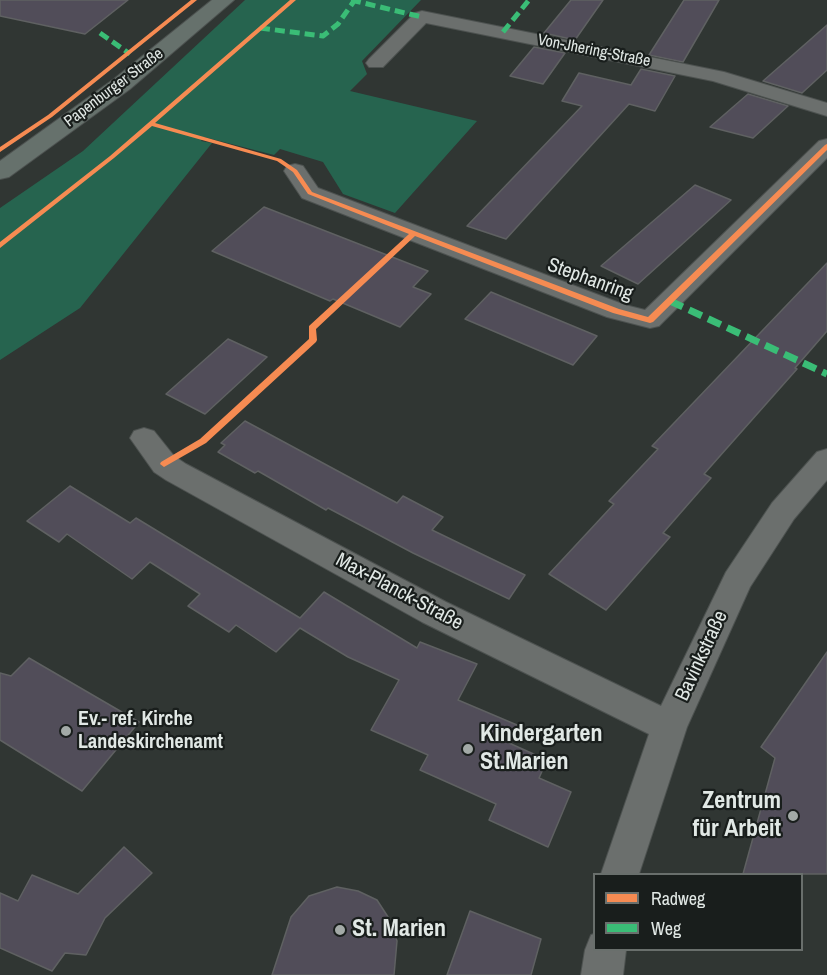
<!DOCTYPE html>
<meta charset="utf-8">
<style>
body{margin:0}
#map{position:relative;width:827px;height:975px;overflow:hidden;background:#303633;font-family:"Archivo Narrow",sans-serif}
canvas{display:block}
.legend{position:absolute;left:593px;top:873px;width:210px;height:78px;box-sizing:border-box;background:#191e1c;border:2px solid #696f6c;margin:0;padding:8px 10px;list-style:none;font-size:18px;color:#e1e8e5}
.legend li{display:flex;align-items:center;gap:12px;height:30px}
.legend b{width:30px;border:2px solid #696f6c}
</style>
<div id="map">
<canvas width="827" height="975"></canvas>
<ul class="legend">
<li><b style="height:8px;background:#f68b52"></b>Radweg</li>
<li><b style="height:8px;background:#3abd76"></b>Weg</li>
</ul>
</div>
<script>
const g = document.querySelector('canvas').getContext('2d');
g.lineJoin = 'round';
function fill(path, color) { g.fillStyle = color; g.fill(path, 'evenodd'); }
const poly = rows => new Path2D(rows.map(r => 'M' + r).join(''));
function strokePath(path, color, width, dash) { g.strokeStyle = color; g.lineWidth = width; g.lineCap = dash ? 'butt' : 'round'; g.setLineDash(dash || []); g.stroke(path); }
function write(font, color, halo, rows, align = 'center') {
  g.font = font + ' "Archivo Narrow",sans-serif'; g.lineWidth = 4.5; g.setLineDash([]); g.textBaseline = 'middle'; g.strokeStyle = halo; g.fillStyle = color; for (const [text, x, y, turn = 0] of rows) {
    g.save(); g.translate(x, y); g.rotate((+turn || 0) * Math.PI / 180); g.textAlign = isNaN(turn) ? turn : align; if (halo) g.strokeText(text, 0, 0); g.fillText(text, 0, 0); g.restore();
  }
}
const green = poly([
 [245,0,421,0,362,61,367,74,350,91,477,121,395,213,343,194,323,162,280,149,274,155,204,137,201,141,212,143,80,308,0,360,0,208,83,151]
]);
const building = poly([
 [0,0,128,0,85,34,0,16,0,0],
 [571,0,603,0,575,40,544,33,571,0],
 [684,0,719,0,683,62,649,55,684,0],
 [827,25,827,70,802,93,763,81,827,25],
 [534,47,565,53,543,84,510,76,534,47],
 [641,69,675,76,655,111,629,104,506,239,467,226,582,106,562,101,579,73,631,85,641,69],
 [748,94,788,106,753,138,710,127,748,94],
 [695,185,731,200,638,284,601,266,695,185],
 [264,207,428,271,413,287,431,294,400,327,333,299,330,301,212,251,264,207],
 [827,263,827,331,795,368,797,369,704,474,711,478,663,533,670,537,606,610,549,574,614,504,609,501,658,449,652,446,827,263],
 [491,292,597,336,573,365,465,319,491,292],
 [228,339,267,357,205,414,166,394,228,339],
 [245,421,397,503,403,496,443,517,432,530,525,575,509,599,413,553,328,508,326,510,258,471,255,473,218,452,225,445,221,443,245,421],
 [70,486,130,523,136,518,300,618,324,592,417,648,420,642,477,664,458,700,517,725,509,743,547,760,539,778,571,792,548,847,489,820,496,804,420,770,428,755,371,730,399,680,348,657,300,628,276,652,236,625,229,632,188,606,200,594,150,562,132,579,67,534,59,542,27,521,70,486],
 [827,652,827,874,743,874,775,758,761,747,827,652],
 [29,658,139,722,82,791,0,740,0,673,11,676,29,658],
 [124,847,152,873,105,918,86,955,65,953,52,971,0,948,0,893,18,901,32,875,78,894,124,847],
 [337,887,358,891,377,900,390,920,397,941,394,975,272,975,291,917,309,896,337,887],
 [470,911,541,939,531,975,447,975,470,911]
]);
const minor = poly([
 [422,11,724,72,827,103,827,116,713,81,426,23,383,67,369,67,366,63,369,59,415,13,422,11],
 [827,139,827,158,659,326,650,328,607,317,302,198,284,171,287,166,295,164,303,166,318,188,625,305,645,310,819,141,827,139],
 [144,428,154,431,174,456,186,464,446,602,661,706,726,572,772,503,817,452,827,449,827,480,794,519,750,587,687,727,639,874,601,874,649,734,422,622,166,480,154,472,130,438,134,431,144,428],
 [594,934,594,950,626,950,623,975,581,975,585,950,591,935,594,934]
]);
const primary = poly([
 [212,0,234,0,130,89,9,177,0,179,0,161,114,79,212,0]
]);
const quietFar1 = poly([
 [351,0,422,17],
 [260,28,323,36,338,24,354,1],
 [503,32,529,0],
 [100,33,130,54]
]);
const quiet = poly([
 [670,301,827,374]
]);
const cycleway = poly([
 [191,0,197,0,52,117,0,152,0,147,48,115,191,0],
 [290,0,296,0,155,123,281,159,297,170,312,192,619,309,648,317,825,145,827,144,827,150,653,322,650,323,613,313,415,236,316,329,317,340,316,342,206,443,164,467,160,464,161,462,200,439,309,339,309,326,409,234,308,194,293,172,277,161,152,126,114,158,0,248,0,242,110,156,290,0]
]);
const markers = [
 [66,731,6,"#a3aaa7"],
 [468,749,6,"#a3aaa7"],
 [793,816,6,"#a3aaa7"],
 [340,930,6,"#a3aaa7"]
];
const farStreetnames = [
 ["Von-Jhering-Straße",594,51,11],
 ["Papenburger Straße",114,88,-37]
];
const streetNames = [
 ["Stephanring",590,280,20],
 ["Max-Planck-Straße",399,592,28],
 ["Bavinkstraße",702,656,-65]
];
const poiNames = [
 ["Ev.- ref. Kirche",78,720],
 ["Landeskirchenamt",78,743]
];
const nearPoinames = [
 ["Kindergarten",480,735],
 ["St.Marien",480,763],
 ["Zentrum",781,802,"right"],
 ["für Arbeit",781,830,"right"],
 ["St. Marien",352,930]
];
fill(green, '#26644f');
fill(building, '#514d59');
strokePath(building, '#5f6162', 1.5);
strokePath(minor, '#4d5250', 2);
strokePath(primary, '#4d5250', 2);
fill(minor, '#6b6f6d');
fill(primary, '#66716c');
strokePath(quietFar1, '#3abd76', 5, [10, 5]);
strokePath(quiet, '#3abd76', 7, [14, 7]);
fill(cycleway, '#f68b52');
for (const [x, y, r, color] of markers) { const dot = new Path2D(); dot.arc(x, y, r, 0, 2 * Math.PI); g.fillStyle = color; g.fill(dot); strokePath(dot, '#191e1c', 2); }
write('16px', '#e1e8e5', '#191e1c', farStreetnames);
write('20px', '#e1e8e5', '#191e1c', streetNames);
write('bold 20px', '#e1e8e5', '#191e1c', poiNames, 'left');
write('bold 24px', '#e1e8e5', '#191e1c', nearPoinames, 'left');
</script>
